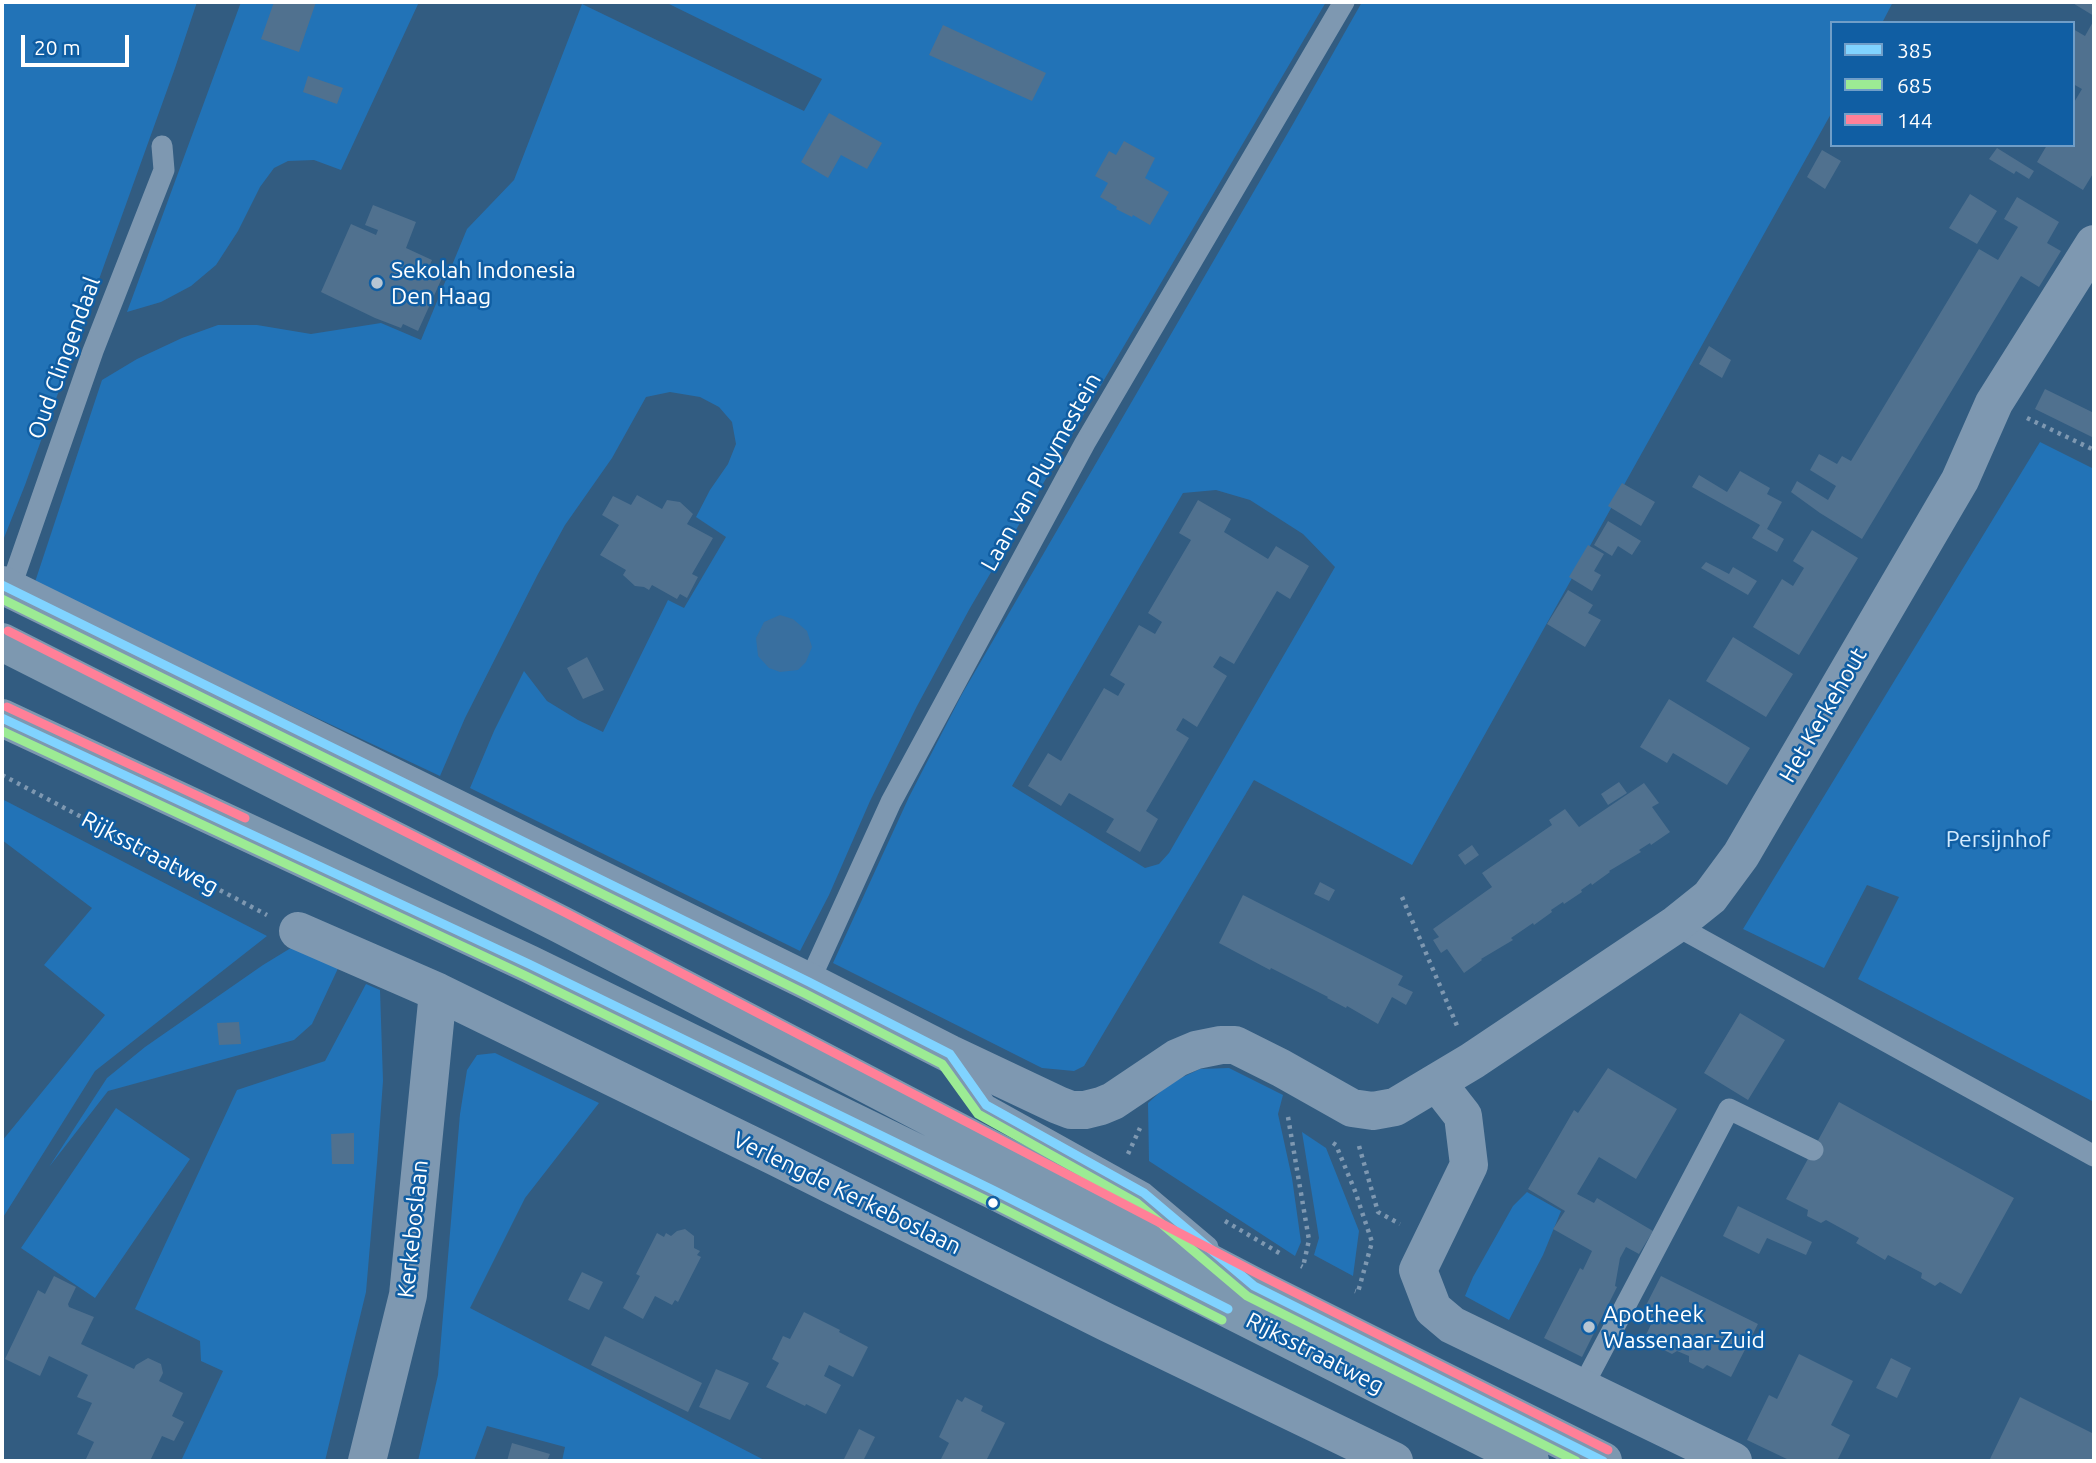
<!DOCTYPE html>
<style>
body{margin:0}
#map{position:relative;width:2096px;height:1463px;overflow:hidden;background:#325c81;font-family:Ubuntu,sans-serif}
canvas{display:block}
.frame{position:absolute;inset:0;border:4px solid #fff;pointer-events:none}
.legend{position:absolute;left:1830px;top:21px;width:245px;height:126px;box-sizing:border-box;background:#105ea3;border:2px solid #709ec8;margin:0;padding:9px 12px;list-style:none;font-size:21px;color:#fff}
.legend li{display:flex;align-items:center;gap:14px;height:35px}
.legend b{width:35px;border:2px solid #709ec8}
.scale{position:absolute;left:21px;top:35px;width:108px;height:32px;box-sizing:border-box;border:4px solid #fff;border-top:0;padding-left:9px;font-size:21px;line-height:24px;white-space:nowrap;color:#fff;-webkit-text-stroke:5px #105ea3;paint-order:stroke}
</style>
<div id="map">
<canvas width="2096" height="1463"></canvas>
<div class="frame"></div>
<ul class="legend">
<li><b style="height:9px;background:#80d3ff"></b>385</li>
<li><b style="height:9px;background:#9ceb94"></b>685</li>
<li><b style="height:9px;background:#ff8098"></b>144</li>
</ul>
<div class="scale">20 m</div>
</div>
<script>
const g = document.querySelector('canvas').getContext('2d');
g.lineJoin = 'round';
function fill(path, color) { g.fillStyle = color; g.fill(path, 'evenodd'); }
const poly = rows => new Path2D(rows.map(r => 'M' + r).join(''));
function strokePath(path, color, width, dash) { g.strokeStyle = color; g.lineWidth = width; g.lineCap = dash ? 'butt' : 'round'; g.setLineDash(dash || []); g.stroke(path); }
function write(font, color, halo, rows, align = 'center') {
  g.font = font + ' Ubuntu,sans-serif'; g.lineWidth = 5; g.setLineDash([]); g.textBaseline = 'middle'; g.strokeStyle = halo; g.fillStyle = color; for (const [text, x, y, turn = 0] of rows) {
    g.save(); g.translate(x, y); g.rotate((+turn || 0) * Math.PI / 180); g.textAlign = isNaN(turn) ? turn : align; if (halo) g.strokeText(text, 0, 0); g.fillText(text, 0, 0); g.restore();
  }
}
const green = poly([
 [2,2,197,2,175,68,25,485,2,543],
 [241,2,419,2,341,170,314,160,288,161,274,168,260,187,238,231,216,265,191,286,161,302,127,312],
 [665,2,1326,2,970,608,917,706,870,801,829,895,800,951,470,788,494,731,524,671,547,701,578,720,603,732,668,600,684,608,726,537,696,517,710,490,728,464,736,444,732,422,719,407,700,397,670,392,646,397,612,458,565,525,538,574,465,718,440,776,230,677,35,582,102,380,137,359,182,338,218,325,257,325,311,334,381,323,421,340,467,229,514,180,582,4,804,111,822,79],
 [1362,2,1893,2,1882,23,1832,23,1832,112,1412,865,1254,780,1084,1066,1074,1071,1042,1068,833,963,909,797,962,694,1293,124],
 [1216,490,1250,500,1303,534,1335,567,1169,853,1159,864,1145,868,1012,786,1183,493],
 [2040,442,2094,469,2094,1102,1858,979,1899,897,1867,885,1824,968,1743,929],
 [2,799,267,936,95,1071,2,1219,2,1141,105,1015,44,965,92,908,2,840],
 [299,943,341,962,312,1024,294,1040,108,1091,49,1167,107,1078,145,1047,263,965],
 [366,984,380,990,383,1081,377,1163,366,1292,325,1461,181,1461,223,1371,201,1361,200,1341,135,1309,237,1090,325,1061],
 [495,1053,599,1103,525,1198,470,1308,766,1461,562,1461,565,1447,487,1426,474,1461,418,1461,438,1375,460,1114,467,1070,477,1055],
 [1229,1068,1283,1095,1278,1114,1292,1178,1301,1242,1295,1256,1149,1161,1148,1103,1170,1083,1200,1069],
 [116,1108,190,1159,95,1298,21,1248],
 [1302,1132,1326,1148,1359,1231,1353,1276,1314,1255,1319,1238],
 [1527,1192,1561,1211,1543,1255,1509,1320,1465,1296,1473,1277,1513,1206]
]);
const water = poly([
 [780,615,793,619,807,631,812,647,806,662,798,670,780,672,769,668,758,656,756,638,764,622]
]);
const building = poly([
 [274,2,316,2,299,52,261,39],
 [2071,2,2094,2,2094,16],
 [2094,20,2094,172,2083,190,2037,162,2047,145,2073,145,2073,104,2082,89,2073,84,2073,29,2085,36],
 [943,25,1046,73,1032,101,929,55],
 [308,76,343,88,337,104,303,92],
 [829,113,882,143,867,169,841,155,828,178,801,162],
 [1124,141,1155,158,1145,178,1169,192,1150,225,1133,215,1132,217,1116,209,1117,207,1100,197,1108,183,1095,176,1109,151,1116,155],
 [1997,148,2034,171,2029,179,2016,171,2014,174,1989,159],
 [1822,150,1841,161,1825,189,1807,177],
 [1970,194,1997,211,1977,244,1949,228],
 [2017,197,2059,222,2047,243,2061,251,2039,287,2021,276,1862,539,1820,513,1791,492,1797,481,1828,500,1836,486,1810,470,1819,454,1837,464,1842,456,1851,461,1979,249,1998,260,2018,227,2004,219],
 [373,205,416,222,406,248,432,260,427,271,442,278,418,331,403,324,401,328,375,318,321,292,351,224,376,235,378,230,365,225],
 [1709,346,1731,360,1722,378,1699,364],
 [2045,389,2094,413,2094,438,2035,409],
 [1740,471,1770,488,1767,494,1782,502,1767,529,1784,539,1777,552,1752,538,1760,525,1692,487,1699,475,1727,492],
 [1622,483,1655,502,1641,526,1608,506],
 [637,495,662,509,667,500,680,502,693,514,687,524,713,538,692,574,698,577,687,598,680,594,677,599,652,585,649,590,644,587,635,586,623,575,626,570,600,555,619,525,602,515,613,496,631,505],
 [1198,500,1231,519,1224,532,1268,559,1276,546,1309,566,1290,599,1277,591,1234,664,1220,656,1213,667,1227,676,1197,727,1183,718,1176,730,1189,738,1146,811,1158,819,1140,852,1106,832,1114,819,1069,793,1061,806,1028,786,1048,753,1061,761,1104,688,1118,696,1125,684,1110,675,1139,625,1155,634,1162,622,1148,613,1191,540,1179,533],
 [1608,521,1641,541,1632,555,1618,546,1612,556,1594,545],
 [1812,530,1858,558,1799,655,1753,627,1782,579,1793,586,1804,568,1793,561],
 [1588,545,1604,554,1594,571,1601,575,1592,591,1569,577],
 [1706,562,1729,574,1733,567,1757,581,1748,595,1701,568],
 [1568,590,1593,605,1588,613,1601,620,1585,647,1547,624],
 [1733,637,1793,674,1766,717,1706,681],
 [587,657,604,690,583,699,567,668],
 [1669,699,1750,748,1727,785,1673,753,1667,763,1640,747],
 [1619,782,1627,793,1608,805,1601,794],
 [1644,783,1659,803,1652,807,1670,832,1651,845,1650,843,1639,850,1641,852,1609,871,1610,872,1592,885,1591,883,1581,890,1582,892,1564,904,1563,902,1551,910,1552,912,1534,925,1533,923,1511,938,1513,940,1481,959,1482,960,1464,973,1447,949,1441,953,1433,940,1439,937,1433,929,1492,887,1482,873,1552,825,1549,820,1565,809,1579,827],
 [1472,845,1479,855,1465,865,1458,855],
 [1320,882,1335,890,1329,901,1314,894],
 [1243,895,1403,976,1398,985,1413,992,1406,1005,1392,997,1378,1024,1347,1006,1346,1008,1327,998,1328,997,1271,968,1270,970,1219,943],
 [1740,1013,1785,1040,1748,1100,1704,1073],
 [239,1022,241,1044,219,1045,217,1023],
 [1608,1068,1677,1109,1636,1179,1599,1157,1577,1194,1594,1203,1597,1198,1653,1231,1639,1254,1626,1247,1620,1258,1615,1286,1617,1287,1582,1357,1544,1338,1580,1268,1583,1270,1592,1251,1553,1229,1565,1211,1528,1189,1574,1110,1578,1113],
 [1839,1102,2014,1198,1961,1294,1940,1282,1935,1286,1921,1278,1922,1273,1888,1255,1885,1260,1856,1243,1859,1238,1826,1220,1821,1223,1807,1216,1808,1210,1786,1199],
 [354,1133,354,1164,332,1164,331,1134],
 [1738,1206,1812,1242,1806,1255,1767,1238,1759,1254,1723,1236],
 [685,1229,694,1236,694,1248,700,1251,697,1255,701,1257,678,1302,675,1300,672,1305,655,1296,643,1319,623,1308,640,1276,636,1274,657,1233,664,1237,666,1233,671,1236,677,1231],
 [582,1272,603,1282,589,1310,568,1300],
 [54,1276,76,1287,68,1304,69,1307,94,1317,81,1344,134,1369,136,1365,148,1358,161,1364,163,1373,159,1381,183,1393,172,1416,184,1422,174,1441,162,1436,150,1461,85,1461,94,1442,77,1434,92,1403,77,1397,88,1375,49,1356,40,1376,5,1359,38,1290,45,1294],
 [1661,1276,1758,1324,1731,1377,1707,1365,1703,1369,1689,1362,1689,1356,1677,1351,1672,1354,1658,1347,1658,1341,1646,1335,1653,1320,1641,1315],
 [804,1312,840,1330,839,1332,868,1347,853,1377,829,1365,824,1376,841,1385,826,1414,806,1404,805,1406,766,1387,779,1363,772,1359,783,1336,790,1339],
 [605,1336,702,1383,688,1412,591,1365],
 [1799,1354,1853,1381,1831,1425,1850,1435,1837,1461,1791,1461,1747,1440,1769,1395,1777,1399],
 [1891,1358,1911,1368,1897,1398,1876,1388],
 [716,1369,749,1383,730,1420,699,1407],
 [965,1397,983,1406,981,1411,1005,1423,986,1461,940,1461,949,1443,939,1437,957,1399,962,1402],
 [2020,1397,2094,1434,2094,1461,1989,1461],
 [859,1429,875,1437,863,1461,843,1461],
 [512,1443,550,1454,547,1461,507,1461]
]);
const path = poly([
 [2027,418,2094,450],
 [2,775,267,915],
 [1402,897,1458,1028],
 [1288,1117,1309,1240,1303,1267,1301,1266],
 [1333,1143,1336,1145,1355,1191,1372,1242,1358,1292,1355,1291],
 [1359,1146,1378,1212,1400,1224],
 [1128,1154,1140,1128],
 [1225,1221,1281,1254]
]);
const service = poly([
 [10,589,93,351,164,170,162,146],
 [1675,925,2094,1156],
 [809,982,891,802,1085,443,1344,2],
 [957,1064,986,1105,1144,1193,1208,1247],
 [1582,1388,1729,1109,1813,1150]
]);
const minor = poly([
 [2,585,809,982,950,1054,1058,1105,1071,1110,1085,1110,1101,1106,1113,1101,1177,1058,1196,1050,1221,1045,1235,1045,1281,1068,1352,1108,1373,1111,1395,1107,1472,1061,1675,925,1710,897,1741,855,1960,480,1994,403,2094,244],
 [298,931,438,992,776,1157,1106,1322,1394,1461],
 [1438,1084,1463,1116,1469,1165,1418,1270,1433,1309,1452,1325,1733,1461],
 [367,1461,408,1295,438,992]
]);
const primary = poly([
 [2,642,560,924,1254,1286,1603,1461],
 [2,718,529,964,993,1190,1530,1461]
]);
const bus1 = poly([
 [2,585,809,982,950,1054,986,1105,1144,1193,1254,1286,1603,1461],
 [2,718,529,964,993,1190,1228,1309]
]);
const bus2 = poly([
 [2,599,804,993,942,1064,978,1114,1137,1203,1247,1296,1576,1461],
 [2,731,524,975,988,1201,1222,1320]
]);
const bus3 = poly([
 [8,631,566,913,1260,1275,1608,1450],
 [7,707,245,818]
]);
const markers = [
 [377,283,7,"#b7c6d3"],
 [993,1203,6,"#fff"],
 [1589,1327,7,"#b7c6d3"]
];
const poiNames = [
 ["Sekolah Indonesia",391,270],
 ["Den Haag",391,296],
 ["Apotheek",1603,1314],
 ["Wassenaar-Zuid",1603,1340]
];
const streetNames = [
 ["Oud Clingendaal",64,358,-70],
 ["Laan van Pluymestein",1041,472,-61],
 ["Het Kerkehout",1823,715,-60],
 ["Rijksstraatweg",150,853,28],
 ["Verlengde Kerkeboslaan",847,1193,26],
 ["Kerkeboslaan",413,1229,-84],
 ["Rijksstraatweg",1315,1353,27]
];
const parkNames = [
 ["Persijnhof",1998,839]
];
fill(green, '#2273b7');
fill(water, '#396f9f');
fill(building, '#50718f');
strokePath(path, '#7e98b1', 4.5, [3.5, 5]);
strokePath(service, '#7e98b1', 21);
strokePath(minor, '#7e98b1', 38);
strokePath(primary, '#7d98b0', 38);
strokePath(bus1, '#80d3ff', 9);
strokePath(bus2, '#9ceb94', 9);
strokePath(bus3, '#ff8098', 9);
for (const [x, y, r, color] of markers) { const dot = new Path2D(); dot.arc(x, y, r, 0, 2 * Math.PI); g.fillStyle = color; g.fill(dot); strokePath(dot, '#105ea3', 2.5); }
write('23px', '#fff', '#105ea3', poiNames, 'left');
write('23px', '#fff', '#105ea3', streetNames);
write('23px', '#d4ebfe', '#105ea3', parkNames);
</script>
